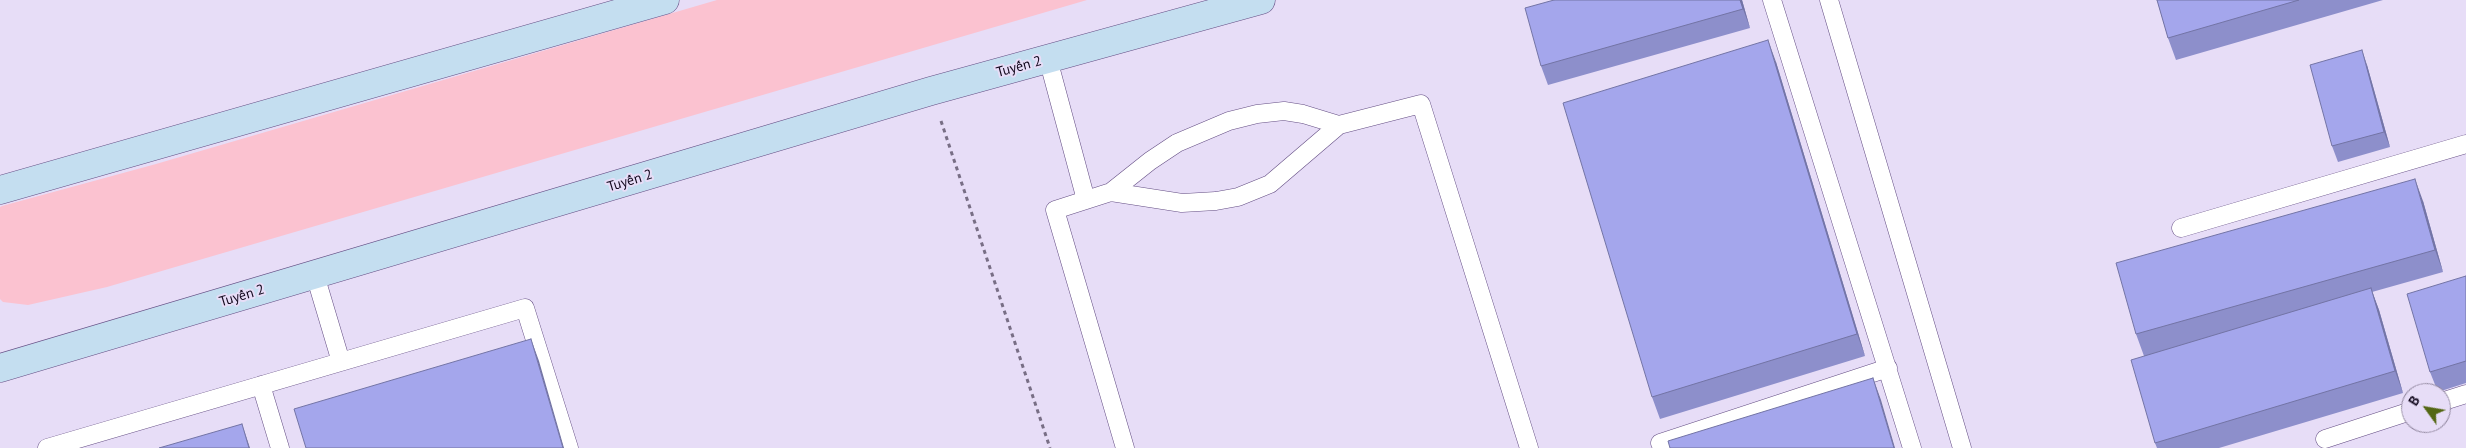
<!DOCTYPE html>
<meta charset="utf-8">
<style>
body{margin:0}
#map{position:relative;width:2466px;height:448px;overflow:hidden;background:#e7ddf7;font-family:"PT Sans",sans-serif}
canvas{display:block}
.north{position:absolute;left:2401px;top:383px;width:50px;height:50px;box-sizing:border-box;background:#e7ddf7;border:1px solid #91879f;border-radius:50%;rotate:302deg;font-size:14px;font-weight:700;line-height:20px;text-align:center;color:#11071c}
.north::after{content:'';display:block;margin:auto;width:18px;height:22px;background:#546714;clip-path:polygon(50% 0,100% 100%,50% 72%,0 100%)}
</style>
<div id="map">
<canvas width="2466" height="448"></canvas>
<div class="north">B</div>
</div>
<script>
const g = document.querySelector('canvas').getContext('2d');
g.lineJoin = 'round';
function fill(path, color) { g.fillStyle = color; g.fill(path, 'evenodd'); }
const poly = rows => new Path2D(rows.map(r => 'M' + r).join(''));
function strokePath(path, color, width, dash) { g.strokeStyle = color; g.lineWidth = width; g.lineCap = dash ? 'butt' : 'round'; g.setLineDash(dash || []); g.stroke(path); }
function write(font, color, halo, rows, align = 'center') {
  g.font = font + ' "PT Sans",sans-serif'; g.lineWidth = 4; g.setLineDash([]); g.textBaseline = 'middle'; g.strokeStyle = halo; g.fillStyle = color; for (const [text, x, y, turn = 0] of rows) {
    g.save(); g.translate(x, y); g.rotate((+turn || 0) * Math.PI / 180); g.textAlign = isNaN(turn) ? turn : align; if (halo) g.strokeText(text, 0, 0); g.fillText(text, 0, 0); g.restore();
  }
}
const green = poly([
 [717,0,1087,0,107,287,28,305,3,302,0,299,0,207,2,206,156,164]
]);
const path = poly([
 [941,121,1050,448]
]);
const service = poly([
 [1772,0,1912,448],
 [1829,0,1962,448],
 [1048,59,1086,200],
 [1111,192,1182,203,1216,201,1238,197,1270,184,1339,125],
 [2181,228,2466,144],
 [315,275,341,362],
 [261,385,280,448],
 [2441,402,2466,394],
 [2325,439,2411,411],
 [1660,443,1888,368],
 [47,448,525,308,569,448],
 [1125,448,1055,210,1111,192,1150,161,1177,143,1229,121,1257,114,1284,111,1303,114,1339,125,1421,104,1529,448]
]);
const secondary = poly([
 [0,190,665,0],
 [0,368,931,91,1261,0]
]);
const wall = poly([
 [1554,0,1742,0,1750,28,1548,85,1541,66],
 [2157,0,2383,0,2176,60,2168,38],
 [1776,62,1865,356,1660,419,1652,397],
 [2367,65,2390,147,2338,162,2332,146],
 [2423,201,2443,272,2372,292,2379,310,2403,393,2219,448,2157,448,2155,443,2144,356,2136,334],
 [2466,276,2466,383,2438,392,2430,372]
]);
const shadedWall = poly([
 [1740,0,1742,0,1750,28,1743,9],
 [1768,40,1776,62,1865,356,1857,334],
 [2362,50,2367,65,2390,147,2384,132],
 [2415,179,2423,201,2443,272,2435,250],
 [2371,288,2379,310,2403,393,2395,371],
 [531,339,539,361,564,448,563,448],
 [1873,378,1881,400,1895,448,1894,448],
 [242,424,250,448,249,448]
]);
const building = poly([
 [1554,0,1740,0,1743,9,1541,66,1525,8,1554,0],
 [2157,0,2299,0,2168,38,2157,0],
 [1768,40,1857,334,1652,397,1563,103,1768,40],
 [2362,50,2384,132,2332,146,2310,65,2362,50],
 [2415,179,2435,250,2136,334,2116,263,2415,179],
 [2466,276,2466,361,2430,372,2407,294,2466,276],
 [2371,288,2395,371,2155,443,2131,360,2371,288],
 [531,339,563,448,306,448,294,409,531,339],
 [1873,378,1894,448,1670,448,1668,441,1873,378],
 [242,424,249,448,159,448,242,424]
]);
const streetNames = [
 ["Tuyến 2",1019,67,-15],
 ["Tuyến 2",630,181,-17],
 ["Tuyến 2",242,296,-17]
];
fill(green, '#fbc2d0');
strokePath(service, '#644e84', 19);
strokePath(secondary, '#644e84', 29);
strokePath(path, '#786e85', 3, [4, 4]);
strokePath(service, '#fff', 18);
strokePath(secondary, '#c4def0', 28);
fill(wall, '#8d8fcb');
fill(shadedWall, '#7374a5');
fill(building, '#a4a6ec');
strokePath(building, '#7374a5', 1);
write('14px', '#11071c', '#e7ddf7', streetNames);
</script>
